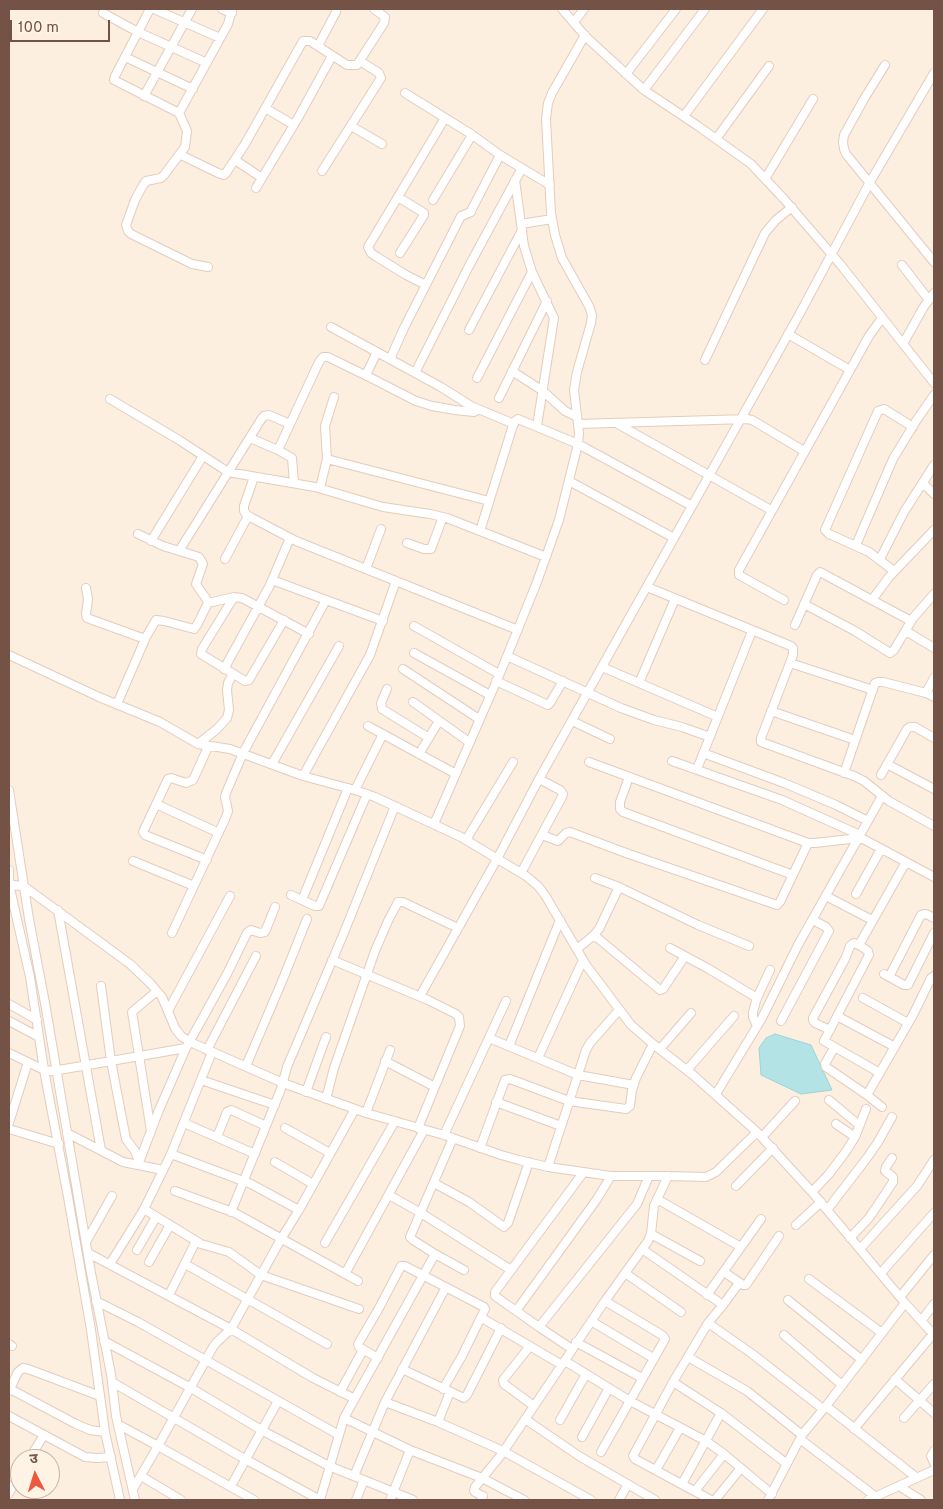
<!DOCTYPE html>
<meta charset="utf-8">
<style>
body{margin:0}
#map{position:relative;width:943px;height:1509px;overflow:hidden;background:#fdefdf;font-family:Overpass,"Noto Sans Devanagari",sans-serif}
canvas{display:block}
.frame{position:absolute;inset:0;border:10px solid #745346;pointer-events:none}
.north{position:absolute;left:10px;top:1449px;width:50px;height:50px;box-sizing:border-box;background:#fff3e6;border:1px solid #c7b3a6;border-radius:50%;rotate:355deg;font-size:14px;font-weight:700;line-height:20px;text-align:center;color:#745346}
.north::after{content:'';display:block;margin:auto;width:18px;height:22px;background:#ec593f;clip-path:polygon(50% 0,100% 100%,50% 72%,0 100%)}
.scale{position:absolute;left:10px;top:20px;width:100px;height:22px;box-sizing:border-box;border:2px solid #745346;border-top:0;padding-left:6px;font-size:15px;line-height:18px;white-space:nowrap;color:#745346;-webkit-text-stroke:4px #fff3e6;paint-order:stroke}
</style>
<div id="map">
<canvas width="943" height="1509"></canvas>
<div class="frame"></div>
<div class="north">उ</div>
<div class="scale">100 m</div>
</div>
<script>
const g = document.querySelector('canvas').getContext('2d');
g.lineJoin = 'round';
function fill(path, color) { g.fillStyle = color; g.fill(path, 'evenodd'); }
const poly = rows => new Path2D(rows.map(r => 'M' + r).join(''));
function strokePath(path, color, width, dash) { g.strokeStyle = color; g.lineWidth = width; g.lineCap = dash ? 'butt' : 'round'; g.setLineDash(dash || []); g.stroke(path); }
const water = poly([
 [775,1034,811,1045,832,1090,801,1094,761,1075,759,1048,766,1038,775,1034]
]);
const minor = poly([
 [150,9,115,76,114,80,179,113],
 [154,9,220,38],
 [222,9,232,13],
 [562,9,586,37,644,90,698,126,751,164,784,199,840,264,934,383],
 [103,13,138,32,207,63],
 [574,22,584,9],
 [318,46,336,12],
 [125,57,193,89],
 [885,65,864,99,844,135,843,142,844,149,846,154,934,262],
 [626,74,676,9],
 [644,90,705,9],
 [405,93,471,134,500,155,550,185],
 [144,96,192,9],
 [265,108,294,125],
 [684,116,763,9],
 [351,126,382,144],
 [716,139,769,66],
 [181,155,218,173,224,175,226,173,245,144,303,41,310,41,347,65,357,65,384,23,385,17,374,9],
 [235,160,262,178],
 [322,171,381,78,379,73,360,61],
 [765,179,813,99],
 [515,180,524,246,532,272,554,318,537,426],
 [256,188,298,118,332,56],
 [398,197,424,213,424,215,400,253],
 [433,200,472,135],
 [521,224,552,219],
 [902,265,929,300],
 [208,267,192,264,131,234,128,231,126,225,135,200,142,187,146,181,161,178,164,175,185,147,187,131,179,113,228,24,232,9],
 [426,285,406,275,377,257,371,253,368,247,445,118],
 [331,327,441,387,471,406,514,424],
 [469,330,522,230],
 [788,334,850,370],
 [903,344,923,308,934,293],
 [390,359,404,328,461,216,471,212,472,209,500,155],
 [705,360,765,233,776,220,792,207],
 [512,371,543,391,565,411,577,417],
 [415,373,469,266,522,168],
 [366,375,377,352],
 [477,378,532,272],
 [499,398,547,301],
 [110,399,179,440,228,472,315,487,383,507,430,514,447,518,546,557],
 [616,423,771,510],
 [578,424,747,419,752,420,804,451],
 [250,438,278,450],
 [327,459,489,501],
 [254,477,244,506,244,511,247,515,252,518,296,541,518,630],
 [569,481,674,538],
 [294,483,292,458,278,450,319,362,323,357,328,357,371,378,416,401,432,406,455,410,474,412,478,410],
 [923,483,934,494],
 [320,488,327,459,325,426,334,397],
 [480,531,514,422,518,419,578,444,692,506],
 [151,541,203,456],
 [407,543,424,549,431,549,443,517],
 [856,545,893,459,916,421,934,395],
 [179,551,262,418,264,416,269,415,290,424],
 [225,559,248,516],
 [880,559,904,512,934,465],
 [366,569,381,529],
 [894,571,869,552,829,534,825,530,878,411,884,409,913,427],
 [272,580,383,621],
 [647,587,791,646,793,648,793,655,761,738,761,742,854,776,864,781,889,801,934,826],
 [86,588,88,599,86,614,87,618,145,639],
 [234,597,202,649,201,654,245,681,249,680,284,620],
 [784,600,739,575,739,570,869,336,882,318],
 [872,600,889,577,934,530],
 [208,603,234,597,242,598,309,634],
 [804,604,855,631,890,653,894,650,913,618,934,594],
 [795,625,817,575,820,572,911,621],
 [414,626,499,674],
 [906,631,934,648],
 [414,653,490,695],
 [9,655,99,697,160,722,198,744,230,749,303,776,355,790,375,797,461,837,526,876,538,886,545,895,586,965,631,1025,653,1044,693,1075,757,1132,812,1192,905,1303,934,1335],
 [507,656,621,708,654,720,682,727,710,737],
 [790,663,873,690],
 [602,667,718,717],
 [224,669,269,587,290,538],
 [403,669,479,719],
 [496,681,548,705,550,703,563,681],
 [639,683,675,599],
 [387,689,381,703,382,709,429,738],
 [926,693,934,678],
 [413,702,469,742],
 [117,704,146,637,156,620,164,621,194,629,197,625,208,603,207,600,196,584,203,564,199,557,163,546,138,534],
 [771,711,855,740],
 [572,721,610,739],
 [368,726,456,774],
 [198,744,217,729,227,718,229,710,227,690,228,683,233,674],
 [703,753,784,783,836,805,868,821],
 [419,754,439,721],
 [672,761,782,800,860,835],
 [589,762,808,843,815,843,859,838,865,840,934,877],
 [272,764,339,646],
 [887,764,934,789],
 [697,769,752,631],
 [844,773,875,683,878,682,883,682,926,693,934,697],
 [881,775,907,729,910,727,915,727,934,738],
 [303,776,370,655,396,581],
 [629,777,620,802,620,809,623,812,793,875],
 [9,790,29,919,45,1003,91,1273,111,1374,116,1416,135,1500],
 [355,790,383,734],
 [156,804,219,833],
 [434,824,501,671,537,582,559,520,578,444,579,433,574,390,577,372,591,323,592,315,589,306,562,258,555,235,551,213,546,119,548,103,552,93,585,35],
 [542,835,558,841,566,833,570,832,626,853,777,905,780,902,808,843],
 [466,840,513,762],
 [207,860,145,835,143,832,168,779,171,778,186,783,193,780,208,747],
 [133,861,194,886],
 [9,870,9,884,30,977,44,1070,68,1197,91,1330,105,1432,120,1500],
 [521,873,562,797,563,794,560,790,539,779],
 [595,878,619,887,698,925,749,946],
 [9,884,25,887,130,964,150,983,162,997,175,1028,181,1036,190,1042,283,1083,366,1113,444,1135,501,1155,519,1160,548,1167,611,1176,668,1176,706,1177,716,1172,757,1132],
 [856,894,881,849],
 [291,895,315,906,319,906,367,794],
 [826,896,872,920],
 [302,900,348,788],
 [58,910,101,1150],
 [172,933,226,817,228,811,225,797,226,793,243,753,326,600],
 [594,935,660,990,663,989,685,956],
 [670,948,709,969,757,998,753,1012,753,1017,757,1026],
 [577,949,594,935,599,929,619,887],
 [332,960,428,1000,456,1014,459,1017,460,1026,418,1128],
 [884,974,904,985,908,985,934,933],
 [889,977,921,915,926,914,934,918],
 [101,986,111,1061,126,1139,135,1151,139,1163],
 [420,996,497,859,539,779,799,315,870,182,934,73],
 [757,998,770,970],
 [863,998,908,1023],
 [9,1004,37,1020],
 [168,1011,230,896],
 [837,1016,895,1047],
 [9,1021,39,1037],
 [781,1021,829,931,826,927,813,920],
 [830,1030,815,1023,813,1020,813,1018,845,959,850,946,854,943,859,945],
 [489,1038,578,1075,634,1085],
 [509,1046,560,920],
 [834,1048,825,1064,826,1067,867,1095,882,1107],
 [660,1049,691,1013],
 [207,1050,256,956],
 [9,1053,44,1070,53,1071,186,1048],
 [538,1058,583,960],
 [385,1061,435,1087],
 [246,1066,283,979,307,919],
 [687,1070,734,1016],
 [880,1073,824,1041,869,955,868,951,859,945,906,862],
 [201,1080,275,1105],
 [306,1092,326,1037],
 [716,1094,762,1018,798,945,882,796],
 [867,1095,913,1015,931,978,934,976],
 [326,1099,334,1068,375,951,388,921,398,902,403,902,458,928],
 [829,1100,859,1125],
 [496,1102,561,1126],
 [355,1109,299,1210,281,1239,231,1329,313,1378,355,1399],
 [366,1113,390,1050],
 [9,1123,28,1062],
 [184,1123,255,1154],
 [836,1124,855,1137],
 [285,1128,330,1153],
 [9,1129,59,1144],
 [151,1131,132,1012,157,991],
 [67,1133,123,1162,163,1170],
 [444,1135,506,1001],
 [217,1137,227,1112,231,1110,266,1126],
 [762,1137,795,1101],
 [480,1148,505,1080,510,1079,569,1101,626,1109,630,1106,632,1090,636,1078,653,1044],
 [171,1154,251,1184,299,1210],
 [275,1162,313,1184],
 [138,1165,159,1110,186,1048,227,974,247,933,251,930,260,933,265,932,275,907],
 [548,1167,586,1050,590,1043,619,1010],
 [434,1183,469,1202,504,1227,508,1223,529,1162],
 [736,1186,773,1148],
 [175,1191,235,1213,358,1281],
 [812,1192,829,1174,847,1150,855,1137,866,1109],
 [389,1195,421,1213,511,1270],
 [657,1199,741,1247,707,1295],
 [144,1209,201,1244,229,1252,261,1275,359,1309],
 [827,1210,867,1158,878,1142,892,1117],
 [231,1212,281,1089,287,1067,343,935,395,806],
 [796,1225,821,1202],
 [651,1234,700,1261],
 [850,1238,869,1218,893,1182,893,1177,885,1171,886,1167,892,1158],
 [86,1242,112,1196],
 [325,1243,395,1121],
 [741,1247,761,1219],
 [642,1249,723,1305,708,1323,673,1382,633,1456,635,1459,711,1500],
 [860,1249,917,1186,934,1160],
 [137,1250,156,1217],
 [88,1253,231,1329,217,1342,213,1347,158,1446,119,1425],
 [435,1254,464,1270],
 [149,1262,170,1225],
 [110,1264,144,1209,171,1154,212,1052],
 [185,1264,327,1344],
 [724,1272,743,1285,746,1285,779,1236],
 [625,1273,681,1312],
 [881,1273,934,1213],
 [345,1274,424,1130],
 [809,1279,882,1333],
 [169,1295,196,1241],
 [900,1297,934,1255],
 [788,1300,862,1360],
 [96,1301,138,1322,339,1435],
 [723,1305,739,1283],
 [516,1311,597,1199,611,1176],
 [482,1318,562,1365],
 [591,1321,653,1358],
 [921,1321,934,1304],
 [708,1323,751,1353,823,1409],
 [539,1327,495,1296,495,1292,583,1173],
 [784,1335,842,1385],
 [104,1341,191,1388,263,1431,329,1466,413,1500],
 [576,1342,642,1378],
 [9,1344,12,1346],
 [530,1346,503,1380,504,1384,534,1406],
 [572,1349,539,1327,637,1204,649,1176],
 [688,1357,747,1391,802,1435],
 [378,1358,359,1347,358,1344,378,1310,400,1268,401,1266,405,1266,484,1307,485,1309,462,1356,443,1389],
 [565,1361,630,1401,706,1441,724,1454,772,1494],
 [402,1369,464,1398,467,1395,501,1328],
 [895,1379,934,1413],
 [112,1382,243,1458,320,1500],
 [673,1382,721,1413,787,1464],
 [10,1389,76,1424,90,1430,105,1432],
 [9,1391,18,1372,23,1368,28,1369,100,1396],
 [340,1392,363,1350],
 [385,1402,438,1422,503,1451,591,1500],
 [826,1406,917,1478],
 [9,1416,85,1457,97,1458,111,1457],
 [344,1418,410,1450,482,1478,524,1500],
 [904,1418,934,1384],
 [525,1419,579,1456,655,1500],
 [560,1420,586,1374],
 [438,1422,450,1392],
 [854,1429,933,1334],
 [582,1437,609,1388],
 [800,1439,876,1497],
 [934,1451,931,1456,934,1463],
 [601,1452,665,1339,662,1335,605,1301],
 [29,1459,44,1435],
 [656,1470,680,1428],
 [141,1476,181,1500],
 [354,1476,385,1402,446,1287],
 [682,1484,721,1413],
 [231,1486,278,1401],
 [899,1486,921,1500],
 [133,1489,158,1446,254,1500],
 [695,1491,724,1454],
 [9,1493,20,1474],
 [320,1500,344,1418,435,1254,413,1240,410,1237,453,1138],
 [356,1500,364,1480],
 [390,1500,410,1450],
 [481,1500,483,1496,475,1492,474,1491,475,1487,501,1455,605,1301,648,1241,651,1234,654,1206,668,1176],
 [619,1500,628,1484],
 [715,1500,741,1468],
 [768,1500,802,1435,826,1406,905,1303],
 [868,1500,934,1470]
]);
fill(water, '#b4e3e6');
strokePath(water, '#9ad3d9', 1);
strokePath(minor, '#e3ccbe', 10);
strokePath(minor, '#fff', 8);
</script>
